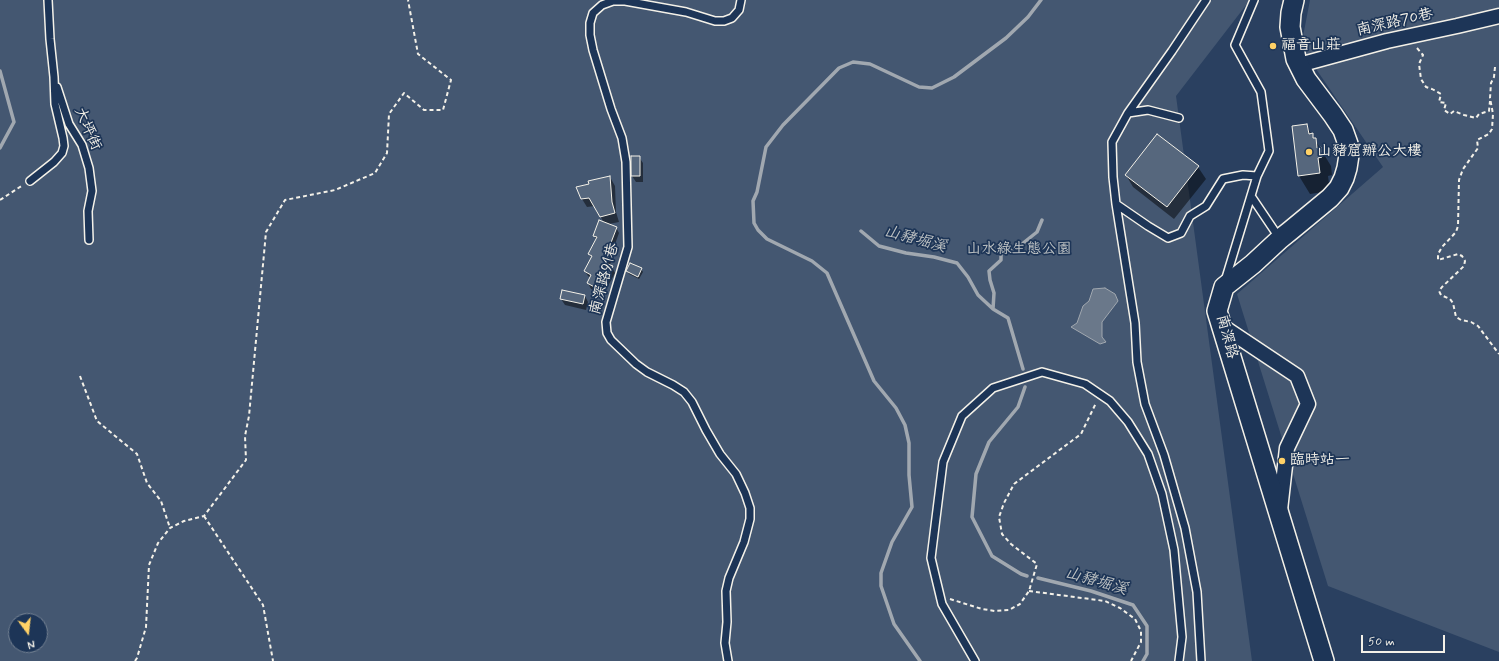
<!DOCTYPE html>
<meta charset="utf-8">
<style>
body{margin:0}
#map{position:relative;width:1499px;height:661px;overflow:hidden;background:#2a4060;font-family:Mynerve,sans-serif}
canvas{display:block}
.north{position:absolute;left:8px;top:613px;width:40px;height:40px;box-sizing:border-box;background:#1d3557;border:1px solid #738091;border-radius:50%;rotate:165deg;font-size:11px;font-weight:700;line-height:16px;text-align:center;color:#f4f1e8}
.north::after{content:'';display:block;margin:auto;width:14px;height:18px;background:#ffd166;clip-path:polygon(50% 0,100% 100%,50% 72%,0 100%)}
.scale{position:absolute;left:1361px;top:635px;width:84px;height:18px;box-sizing:border-box;border:2px solid #f4f1e8;border-top:0;padding-left:5px;font-size:12px;line-height:14px;white-space:nowrap;color:#f4f1e8;-webkit-text-stroke:3px #1d3557;paint-order:stroke}
</style>
<div id="map">
<canvas width="1499" height="661"></canvas>
<div class="north">N</div>
<div class="scale">50 m</div>
</div>
<script>
const g = document.querySelector('canvas').getContext('2d');
g.lineJoin = 'round';
function fill(path, color) { g.fillStyle = color; g.fill(path, 'evenodd'); }
const poly = rows => new Path2D(rows.map(r => 'M' + r).join(''));
function strokePath(path, color, width, dash) { g.strokeStyle = color; g.lineWidth = width; g.lineCap = dash ? 'butt' : 'round'; g.setLineDash(dash || []); g.stroke(path); }
function write(font, color, halo, rows, align = 'center') {
  g.font = font + ' Mynerve,"LXGW WenKai TC",sans-serif'; g.lineWidth = 3.5; g.setLineDash([]); g.textBaseline = 'middle'; g.strokeStyle = halo; g.fillStyle = color; for (const [text, x, y, turn = 0] of rows) {
    g.save(); g.translate(x, y); g.rotate((+turn || 0) * Math.PI / 180); g.textAlign = isNaN(turn) ? turn : align; if (halo) g.strokeText(text, 0, 0); g.fillText(text, 0, 0); g.restore();
  }
}
const green = poly([
 [0,0,1250,0,1176,96,1252,661,0,661],
 [16,621,40,621,40,645,16,645],
 [1310,0,1499,0,1499,652,1328,586,1237,294,1383,167,1301,47]
]);
const water = poly([
 [1105,288,1115,294,1118,301,1102,322,1102,337,1106,342,1100,344,1071,327,1077,323,1083,306,1089,301,1093,289,1105,288]
]);
const shadow = poly([
 [1306,125,1331,166,1332,175,1328,176,1330,191,1310,194,1299,176],
 [639,157,643,163,643,182,636,182,632,176],
 [1198,167,1206,179,1174,219,1133,187,1126,175],
 [610,177,615,186,616,212,619,222,609,224,616,227,619,233,610,258,612,261,609,266,612,267,615,273,603,295,591,289,588,283,591,278,588,276,585,271,592,258,589,254,597,240,594,236,604,223,595,206,587,207,582,199],
 [641,269,643,272,639,279,629,274,627,271],
 [585,296,588,302,586,310,565,305,561,299]
]);
const stream = poly([
 [0,71,14,122,0,148],
 [861,231,879,246,906,253,934,257,957,263,968,277,978,295,993,309,1008,318,1023,369],
 [993,309,994,293,990,280,989,271,1001,260,1001,250,1017,248,1037,232,1042,220],
 [1025,387,1018,407,989,442,976,474,972,517,992,556,1021,574,1027,576],
 [1038,578,1091,591,1133,605,1147,626,1147,654,1143,661],
 [920,661,894,624,881,586,881,573,892,542,912,507,909,475,909,443,905,425,896,408,874,381,827,273,812,261,767,239,758,230,754,223,753,201,757,192,766,147,783,125,839,68,853,62,870,64,919,87,932,88,954,77,1006,38,1028,17,1041,0]
]);
const building = poly([
 [1307,124,1309,134,1313,133,1313,138,1316,138,1317,148,1321,147,1322,157,1318,158,1320,173,1298,176,1292,126,1307,124],
 [1157,134,1199,166,1167,207,1125,175,1157,134],
 [631,156,640,156,640,176,631,176,631,156],
 [610,176,612,202,615,213,600,217,589,198,581,199,576,187,589,184,588,181,610,176],
 [599,220,617,227,607,253,610,255,605,263,613,266,600,290,587,283,591,275,584,271,592,256,588,254,597,237,593,236,599,220],
 [630,263,642,268,638,277,626,271,630,263],
 [562,290,585,295,583,304,560,299,562,290]
]);
const path = poly([
 [1417,48,1423,55,1419,64,1421,79,1426,87,1432,89,1441,94,1439,102,1446,103,1444,110,1450,114,1454,111,1464,115,1476,118,1479,114,1489,111,1490,101],
 [1495,67,1494,77,1491,83,1490,98,1493,114,1492,129,1489,134,1477,140,1478,148,1463,169,1459,180,1458,226,1456,232,1442,247,1438,254,1438,260,1458,254,1462,256,1465,261,1464,266,1442,287,1439,291,1441,295,1450,299,1453,303,1456,317,1461,320,1471,322,1478,326,1499,354],
 [0,200,23,185],
 [80,376,97,421,137,454,147,483,161,501,170,528],
 [204,516,263,605,273,661],
 [1029,591,1105,601,1120,608,1135,619,1141,631,1141,642,1131,661],
 [950,599,982,609,995,611,1009,610,1020,604,1029,591,1037,564,1011,544,1002,534,999,517,1004,503,1014,484,1081,434,1096,403],
 [135,661,137,658,146,627,149,565,158,543,170,528,184,521,204,516,246,460,245,436,249,416,266,232,285,200,335,190,375,173,387,153,389,114,404,93,424,110,443,110,451,80,418,54,408,0]
]);
const service = poly([
 [57,87,69,124,82,145,89,168,92,191,88,211,89,240],
 [1128,113,1172,51,1206,0],
 [30,181,54,162,62,153,64,146,63,138,55,104,54,77,50,39,48,0],
 [1251,196,1280,239],
 [1116,204,1113,177,1112,142,1128,113,1148,110,1179,118],
 [1225,281,1257,176,1269,151,1261,92,1235,45,1254,0],
 [728,661,725,643,727,622,726,591,729,578,744,542,750,519,750,508,745,493,736,474,720,454,706,430,692,402,684,392,673,385,647,372,636,364,611,340,607,333,606,322,628,247,626,162,622,138,611,109,593,50,590,35,590,23,593,13,602,5,613,1,625,1,686,12,715,21,724,21,732,18,739,10,741,0],
 [975,661,942,604,931,558,943,462,962,416,993,388,1042,372,1085,384,1110,401,1128,422,1148,454,1162,494,1174,550,1182,637,1179,661],
 [1201,661,1197,592,1185,528,1164,455,1145,404,1137,362,1135,323,1116,204,1148,226,1168,238,1181,233,1190,216,1206,206,1223,179,1243,175,1257,176]
]);
const minor = poly([
 [1299,65,1387,41,1457,26,1499,16],
 [1222,326,1297,376,1308,404,1287,448,1280,510]
]);
const secondary = poly([
 [1294,0,1291,13,1290,27,1296,59,1306,79,1333,115,1343,130,1348,144,1349,155,1347,168,1344,178,1339,188,1330,198,1290,231,1280,239,1253,264,1224,287,1217,311,1324,661]
]);
const markers = [
 [1273,46,4,"#ffd166"],
 [1309,152,4,"#ffd166"],
 [1282,461,4,"#ffd166"]
];
const streetNames = [
 ["南深路70巷",1395,23,-13],
 ["大坪街",87,129,66],
 ["南深路91巷",605,279,-75],
 ["南深路",1226,337,75]
];
const poiNames = [
 ["福音山莊",1281,46],
 ["山豬窟辦公大樓",1317,152],
 ["臨時站一",1290,461]
];
const parkNames = [
 ["山水綠生態公園",1019,250]
];
const waterNames = [
 ["山豬堀溪",915,240,15],
 ["山豬堀溪",1096,582,16]
];
fill(green, '#445771');
fill(water, '#6a788a');
strokePath(water, '#a1a8b0', 1);
fill(shadow, '#0007');
strokePath(stream, '#a1a8b0', 3.5);
fill(building, '#56677d');
strokePath(building, '#f4f1e8', 1);
strokePath(service, '#f4f1e8', 10);
strokePath(minor, '#f4f1e8', 17);
strokePath(secondary, '#f4f1e8', 22);
strokePath(path, '#f4f1e8', 2, [4, 3]);
strokePath(service, '#1d3557', 7);
strokePath(minor, '#1d3557', 14);
strokePath(secondary, '#1d3557', 19);
for (const [x, y, r, color] of markers) { const dot = new Path2D(); dot.arc(x, y, r, 0, 2 * Math.PI); g.fillStyle = color; g.fill(dot); strokePath(dot, '#1d3557', 1.5); }
write('15px', '#f4f1e8', '#1d3557', streetNames);
write('15px', '#f4f1e8', '#1d3557', poiNames, 'left');
write('15px', '#bfc3c4', '#1d3557', parkNames);
write('italic 16px', '#bdc1c2', '#1d3557', waterNames);
</script>
